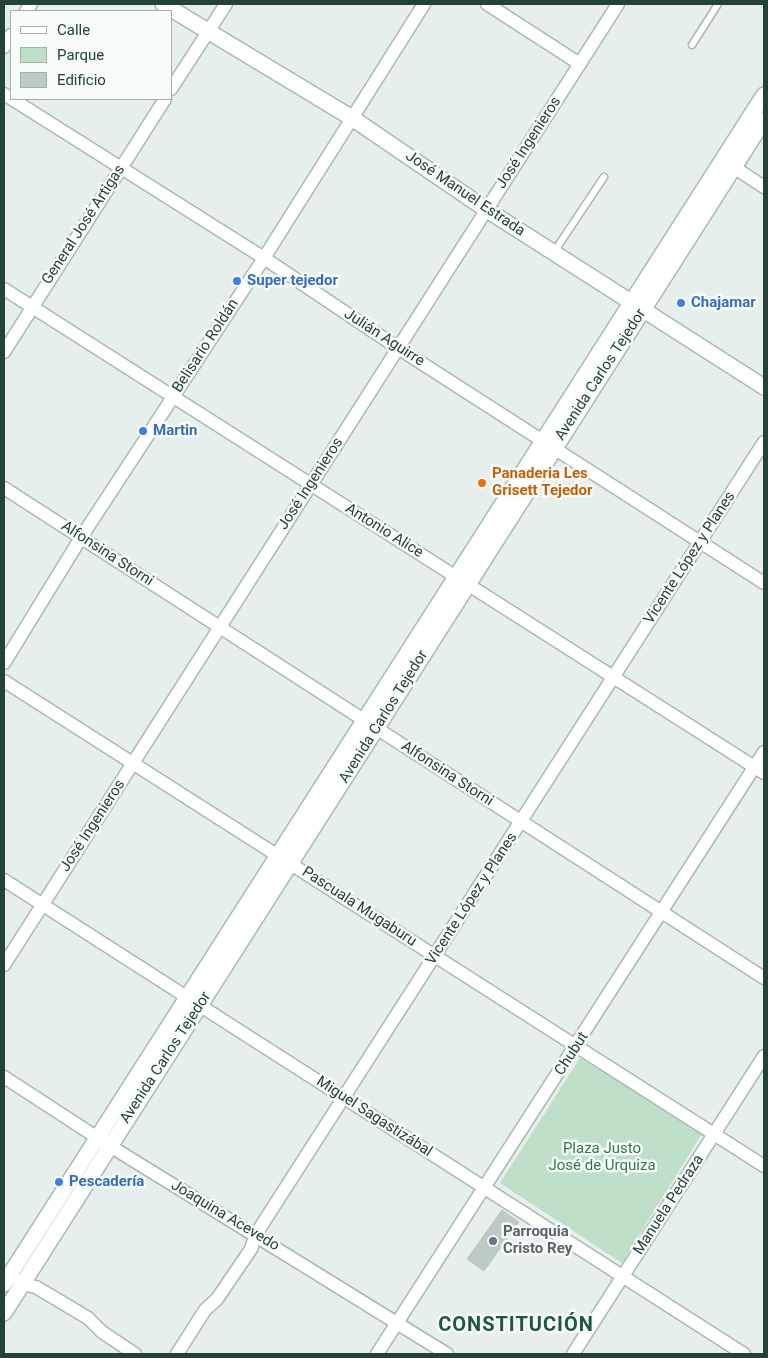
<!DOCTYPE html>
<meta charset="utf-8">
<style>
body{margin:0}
#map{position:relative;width:768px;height:1358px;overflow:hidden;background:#e6efeb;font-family:Roboto,sans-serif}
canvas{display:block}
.frame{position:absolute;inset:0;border:5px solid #24423a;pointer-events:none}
.legend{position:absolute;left:10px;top:10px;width:162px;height:90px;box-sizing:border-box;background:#f7fbf9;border:1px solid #a3b1ad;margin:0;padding:6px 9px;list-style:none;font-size:15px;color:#24423a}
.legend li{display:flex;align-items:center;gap:10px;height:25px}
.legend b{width:25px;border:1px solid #a3b1ad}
</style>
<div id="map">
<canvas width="768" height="1358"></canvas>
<div class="frame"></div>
<ul class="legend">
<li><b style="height:6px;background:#fff"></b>Calle</li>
<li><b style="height:14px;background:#bfe0c8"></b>Parque</li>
<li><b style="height:14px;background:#bbcac4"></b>Edificio</li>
</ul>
</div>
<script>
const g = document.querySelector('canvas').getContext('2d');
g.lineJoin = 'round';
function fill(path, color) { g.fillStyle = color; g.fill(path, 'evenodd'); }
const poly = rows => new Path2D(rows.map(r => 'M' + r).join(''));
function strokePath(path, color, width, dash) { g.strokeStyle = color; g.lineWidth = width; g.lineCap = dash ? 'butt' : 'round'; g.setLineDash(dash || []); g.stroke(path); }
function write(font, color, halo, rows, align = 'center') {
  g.font = font + ' Roboto,sans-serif'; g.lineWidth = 5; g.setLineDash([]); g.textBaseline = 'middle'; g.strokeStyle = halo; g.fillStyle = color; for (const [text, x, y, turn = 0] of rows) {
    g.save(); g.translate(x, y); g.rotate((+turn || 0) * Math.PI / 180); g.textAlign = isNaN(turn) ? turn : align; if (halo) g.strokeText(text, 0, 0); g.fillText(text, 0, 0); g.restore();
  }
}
const green = poly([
 [580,1058,703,1132,622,1263,500,1183]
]);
const building = poly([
 [502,1210,519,1222,484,1271,467,1259,502,1210]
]);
const lane = poly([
 [692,45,718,4],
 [554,252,604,177]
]);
const street = poly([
 [487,4,580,64],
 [26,11,31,4],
 [4,47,11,35],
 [171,89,226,4],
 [4,94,264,258,398,348,764,583],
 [726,162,764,187],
 [4,289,764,773],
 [4,352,165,99],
 [4,488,764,978],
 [4,663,82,536,264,258,424,4],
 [4,681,764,1166],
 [4,880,744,1354],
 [4,965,618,4],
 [4,1077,110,1146,447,1354],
 [16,1280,22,1284,36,1287,88,1318,102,1332,135,1354],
 [177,1354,205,1310,217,1299,251,1249,256,1234,764,442],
 [377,1354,764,752],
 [573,1354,764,1056]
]);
const secondary = poly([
 [163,4,352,118,487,210,764,387],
 [4,1284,764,95],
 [4,1313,764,120]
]);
const markers = [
 [237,281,5,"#3f7fe0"],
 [681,303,5,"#3f7fe0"],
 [143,431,5,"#3f7fe0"],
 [482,483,5,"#e8710a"],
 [59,1182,5,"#3f7fe0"],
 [493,1241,5,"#6b7280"]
];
const streetNames = [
 ["José Ingenieros",529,143,-57],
 ["José Manuel Estrada",465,194,34],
 ["General José Artigas",84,225,-57],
 ["Julián Aguirre",384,338,33],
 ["Belisario Roldán",206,346,-57],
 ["Avenida Carlos Tejedor",601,375,-57],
 ["José Ingenieros",311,484,-57],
 ["Antonio Alice",384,531,32],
 ["Alfonsina Storni",107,554,33],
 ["Vicente López y Planes",690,558,-57],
 ["Avenida Carlos Tejedor",384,717,-58],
 ["Alfonsina Storni",447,774,33],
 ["José Ingenieros",93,826,-57],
 ["Vicente López y Planes",472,899,-57],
 ["Pascuala Mugaburu",359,907,33],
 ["Chubut",572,1054,-57],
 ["Avenida Carlos Tejedor",166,1058,-57],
 ["Miguel Sagastizábal",374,1117,33],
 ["Manuela Pedraza",669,1205,-57],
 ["Joaquina Acevedo",225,1216,31]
];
const shopNames = [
 ["Super tejedor",247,281],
 ["Chajamar",691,303],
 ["Martin",153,431],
 ["Pescadería",69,1182]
];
const foodNames = [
 ["Panaderia Les",492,474],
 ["Grisett Tejedor",492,491]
];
const parkNames = [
 ["Plaza Justo",602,1149],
 ["José de Urquiza",602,1166]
];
const worshipNames = [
 ["Parroquia",503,1232],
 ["Cristo Rey",503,1249]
];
const districtNames = [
 ["CONSTITUCIÓN",516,1326]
];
fill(green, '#bfe0c8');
fill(building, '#bbcac4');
strokePath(building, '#b8c9c2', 1);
strokePath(lane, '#a8b8b2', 9);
strokePath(street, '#a8b8b2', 15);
strokePath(secondary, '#a4bbb3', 18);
strokePath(lane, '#fff', 6);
strokePath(street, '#fff', 12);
strokePath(secondary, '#fff', 15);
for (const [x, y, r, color] of markers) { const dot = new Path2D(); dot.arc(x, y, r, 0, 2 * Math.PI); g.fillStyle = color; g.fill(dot); strokePath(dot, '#f7fbf9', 2); }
write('15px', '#24423a', '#f7fbf9', streetNames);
write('bold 15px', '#366cbe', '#f7fbf9', shopNames, 'left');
write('bold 15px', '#c56008', '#f7fbf9', foodNames, 'left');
write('15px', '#2d7a4b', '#f7fbf9', parkNames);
write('bold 15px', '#5b616d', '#f7fbf9', worshipNames, 'left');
g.letterSpacing = '1px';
write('bold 20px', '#1f5548', '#f7fbf9', districtNames);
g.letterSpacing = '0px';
</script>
